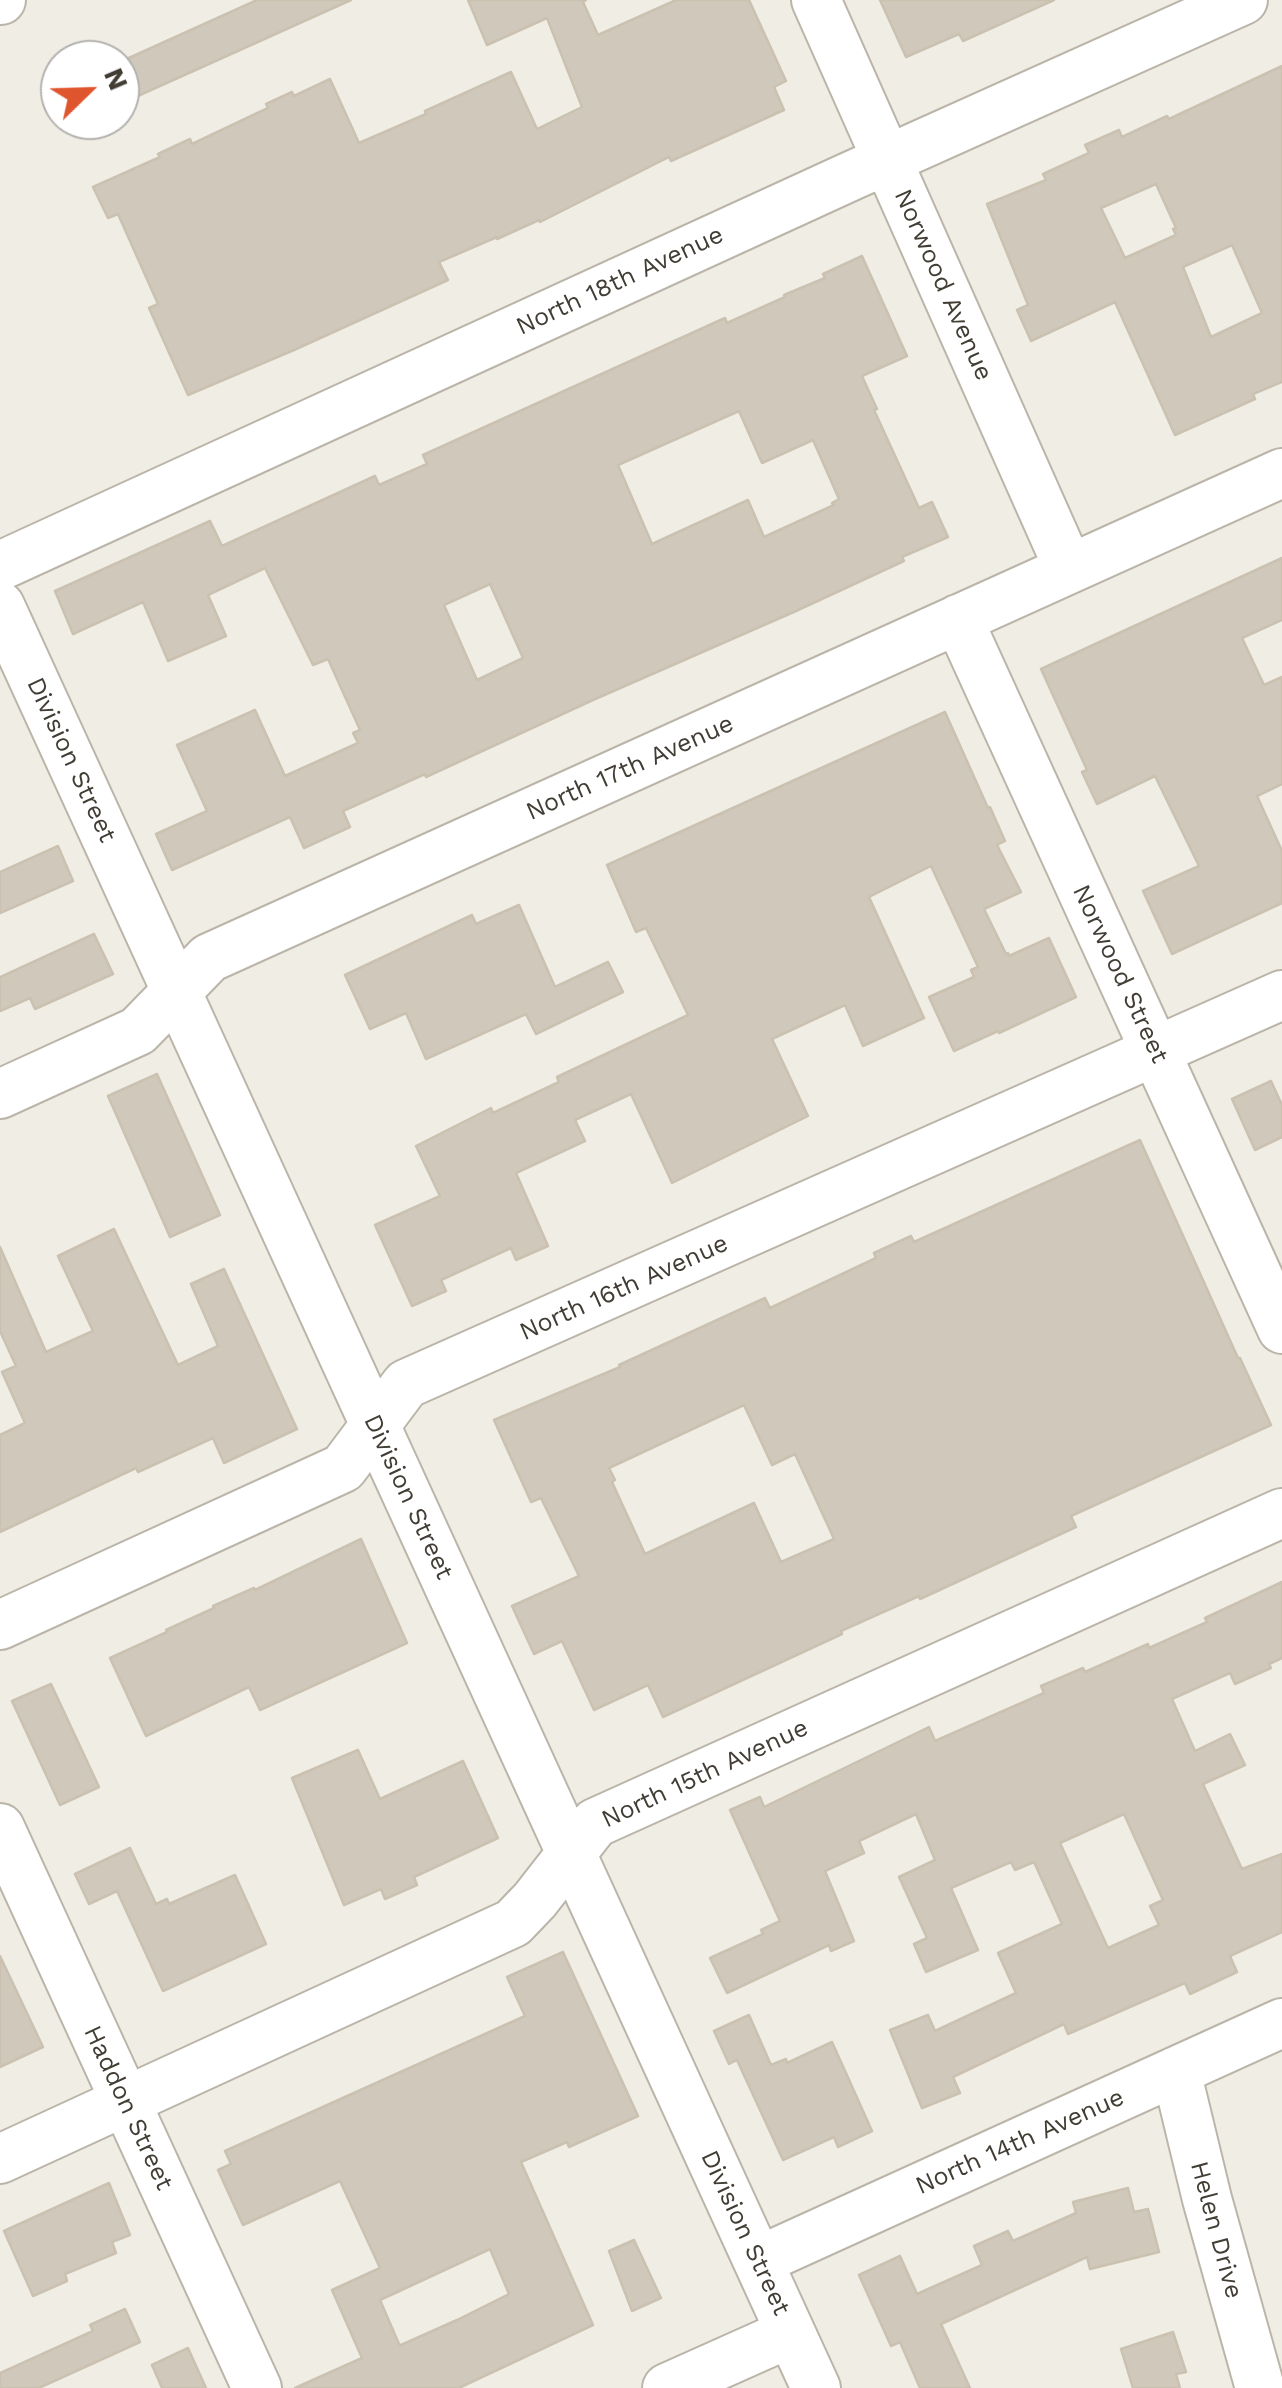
<!DOCTYPE html>
<style>
body{margin:0}
#map{position:relative;width:1282px;height:2388px;overflow:hidden;background:#f0ede5;font-family:"Work Sans",sans-serif}
canvas{display:block}
.north{position:absolute;left:40px;top:40px;width:100px;height:100px;box-sizing:border-box;background:#fff;border:2px solid #b3b1ae;border-radius:50%;rotate:67deg;font-size:28px;font-weight:700;line-height:40px;text-align:center;color:#413d35}
.north::after{content:'';display:block;margin:auto;width:35px;height:45px;background:#df552d;clip-path:polygon(50% 0,100% 100%,50% 72%,0 100%)}
</style>
<div id="map">
<canvas width="1282" height="2388"></canvas>
<div class="north">N</div>
</div>
<script>
const g = document.querySelector('canvas').getContext('2d');
g.lineJoin = 'round';
function fill(path, color) { g.fillStyle = color; g.fill(path, 'evenodd'); }
const poly = rows => new Path2D(rows.map(r => 'M' + r).join(''));
function strokePath(path, color, width, dash) { g.strokeStyle = color; g.lineWidth = width; g.lineCap = dash ? 'butt' : 'round'; g.setLineDash(dash || []); g.stroke(path); }
function write(font, color, halo, rows, align = 'center') {
  g.font = font + ' "Work Sans",sans-serif'; g.lineWidth = 9; g.setLineDash([]); g.textBaseline = 'middle'; g.strokeStyle = halo; g.fillStyle = color; for (const [text, x, y, turn = 0] of rows) {
    g.save(); g.translate(x, y); g.rotate((+turn || 0) * Math.PI / 180); g.textAlign = isNaN(turn) ? turn : align; if (halo) g.strokeText(text, 0, 0); g.fillText(text, 0, 0); g.restore();
  }
}
const building = poly([
 [257,0,351,0,120,104,120,62,257,0],
 [468,0,586,0,583,2,598,35,676,0,749,0,786,81,774,87,784,110,671,161,669,157,540,222,539,220,497,239,497,237,439,262,448,280,294,350,188,395,149,308,158,304,118,214,108,218,93,187,160,157,158,154,190,139,192,144,268,108,266,104,292,92,294,96,330,79,359,143,426,114,425,111,511,72,537,129,582,107,547,18,487,45,468,0],
 [880,0,1054,0,963,41,959,34,906,57,880,0],
 [1282,66,1282,382,1253,394,1255,399,1175,435,1115,302,1031,341,1017,310,1028,305,987,204,1046,180,1043,174,1089,153,1085,145,1119,130,1122,137,1167,116,1169,119,1282,66],
 [1156,184,1176,228,1173,229,1176,235,1125,258,1101,208,1156,184],
 [1232,245,1262,313,1211,337,1183,267,1232,245],
 [862,256,907,356,862,376,877,409,874,410,919,508,932,502,948,537,902,557,904,561,796,611,593,700,426,777,425,774,343,811,350,827,304,848,290,817,172,870,156,834,207,811,177,745,255,710,285,776,358,743,353,733,360,730,328,659,313,665,265,568,208,595,226,636,168,661,143,602,73,634,55,591,210,521,222,546,375,476,379,485,427,464,423,455,725,318,727,323,785,297,784,295,825,278,823,274,862,256],
 [739,411,762,463,813,440,839,499,832,503,834,505,764,537,748,500,652,544,618,465,739,411],
 [490,584,523,658,477,680,444,605,490,584],
 [1282,558,1282,620,1242,638,1264,685,1282,677,1282,784,1257,796,1282,851,1282,903,1172,954,1143,891,1199,866,1155,776,1097,804,1082,772,1087,770,1041,669,1282,558],
 [945,712,988,808,990,807,1005,841,997,845,1021,892,984,909,1006,954,1008,953,1009,956,1049,938,1076,997,999,1033,998,1031,954,1051,929,997,974,977,971,970,978,967,931,866,869,897,924,1018,863,1046,845,1005,772,1039,808,1116,672,1183,631,1094,575,1120,585,1141,516,1173,548,1246,516,1260,511,1248,441,1280,446,1291,412,1306,375,1225,440,1196,416,1146,491,1108,493,1113,559,1082,557,1077,688,1015,646,928,636,932,607,865,945,712],
 [58,846,73,881,0,913,0,872,58,846],
 [519,905,555,987,608,962,623,992,536,1034,526,1014,426,1059,406,1013,370,1029,345,975,472,915,476,924,519,905],
 [94,934,113,974,35,1009,30,998,0,1011,0,977,94,934],
 [157,1074,220,1215,170,1237,108,1096,157,1074],
 [1271,1081,1282,1105,1282,1137,1255,1150,1232,1099,1271,1081],
 [1140,1140,1238,1358,1240,1358,1271,1425,1071,1516,1076,1527,920,1599,919,1596,841,1631,842,1634,663,1717,648,1685,594,1710,562,1641,534,1654,512,1606,579,1576,541,1498,531,1502,494,1420,620,1367,619,1365,765,1298,770,1308,876,1258,874,1253,911,1236,914,1242,1140,1140],
 [744,1405,772,1465,795,1454,834,1539,781,1562,754,1503,645,1554,612,1482,615,1480,609,1468,744,1405],
 [114,1229,178,1365,218,1346,191,1284,224,1269,297,1429,224,1463,213,1438,138,1472,136,1468,0,1532,0,1435,25,1423,2,1372,16,1366,0,1331,0,1247,46,1352,93,1331,58,1256,114,1229],
 [361,1539,407,1643,260,1710,249,1687,146,1736,110,1658,167,1632,166,1630,214,1608,213,1606,254,1588,255,1590,361,1539],
 [1282,1582,1282,1658,1269,1664,1271,1668,1235,1684,1230,1673,1172,1699,1195,1751,1230,1734,1245,1765,1203,1784,1242,1869,1282,1854,1282,1932,1230,1956,1237,1972,1190,1994,1185,1983,1068,2034,1064,2024,953,2077,960,2093,922,2108,890,2030,928,2015,935,2031,1016,1993,998,1953,1062,1924,1034,1862,1015,1870,1011,1862,951,1888,978,1950,926,1972,914,1944,927,1938,899,1877,935,1860,916,1814,859,1841,864,1853,825,1871,854,1941,831,1951,829,1945,727,1993,710,1958,763,1934,761,1930,780,1921,730,1810,760,1797,764,1807,929,1727,935,1741,1044,1693,1041,1686,1083,1668,1085,1672,1148,1644,1149,1648,1207,1622,1205,1618,1282,1582],
 [1124,1814,1163,1900,1150,1906,1159,1925,1108,1948,1060,1843,1124,1814],
 [51,1684,99,1787,60,1805,12,1701,51,1684],
 [358,1750,380,1799,463,1761,498,1838,414,1877,417,1885,385,1899,381,1889,344,1905,292,1778,358,1750],
 [130,1848,156,1904,167,1899,169,1904,235,1875,266,1944,163,1991,117,1891,89,1904,75,1874,130,1848],
 [563,1952,638,2116,569,2147,567,2142,521,2162,593,2325,459,2388,295,2388,362,2358,332,2290,380,2268,340,2181,243,2225,218,2170,231,2164,225,2151,525,2016,507,1977,563,1952],
 [490,2249,509,2294,457,2320,401,2345,399,2344,380,2300,490,2249],
 [0,1956,43,2047,0,2067,0,1956],
 [749,2015,771,2065,786,2059,787,2063,832,2042,872,2131,838,2147,834,2137,783,2160,737,2060,729,2064,714,2031,749,2015],
 [109,2183,130,2235,112,2242,116,2253,65,2274,67,2281,33,2296,4,2231,109,2183],
 [1128,2188,1134,2212,1148,2209,1159,2252,1090,2269,1087,2257,941,2324,970,2388,920,2388,900,2342,891,2346,859,2275,900,2256,917,2294,982,2265,974,2246,1008,2231,1013,2241,1076,2213,1073,2202,1128,2188],
 [634,2240,661,2298,632,2311,609,2251,634,2240],
 [125,2309,140,2342,39,2388,0,2388,0,2373,93,2331,90,2325,125,2309],
 [1173,2332,1186,2372,1176,2374,1180,2388,1133,2388,1121,2349,1173,2332],
 [188,2348,206,2388,162,2388,152,2365,188,2348]
]);
const minor = poly([
 [0,0,1,0],
 [816,0,1069,569],
 [0,566,851,176,1243,0],
 [0,606,816,2388],
 [958,619,1282,1329],
 [0,1094,138,1031,209,958,1282,473],
 [0,1625,343,1468,406,1384,1282,995],
 [0,1828,257,2388],
 [1176,2071,1207,2199,1260,2388],
 [0,2159,513,1923,535,1900,595,1823,1282,1513],
 [758,2261,1282,2023],
 [667,2388,790,2333]
]);
const streetNames = [
 ["North 18th Avenue",620,281,-25],
 ["Norwood Avenue",943,285,66],
 ["Division Street",71,760,65],
 ["North 17th Avenue",630,768,-24],
 ["Norwood Street",1120,974,65],
 ["North 16th Avenue",624,1288,-24],
 ["Division Street",408,1497,65],
 ["North 15th Avenue",705,1774,-25],
 ["Haddon Street",128,2108,65],
 ["North 14th Avenue",1020,2142,-24],
 ["Helen Drive",1216,2230,75],
 ["Division Street",745,2233,65]
];
fill(building, '#d0c9bb');
strokePath(building, '#cac1b0', 2.5);
strokePath(minor, '#bab5a8', 52);
strokePath(minor, '#fff', 48);
write('25px', '#413d35', '#fff', streetNames);
</script>
